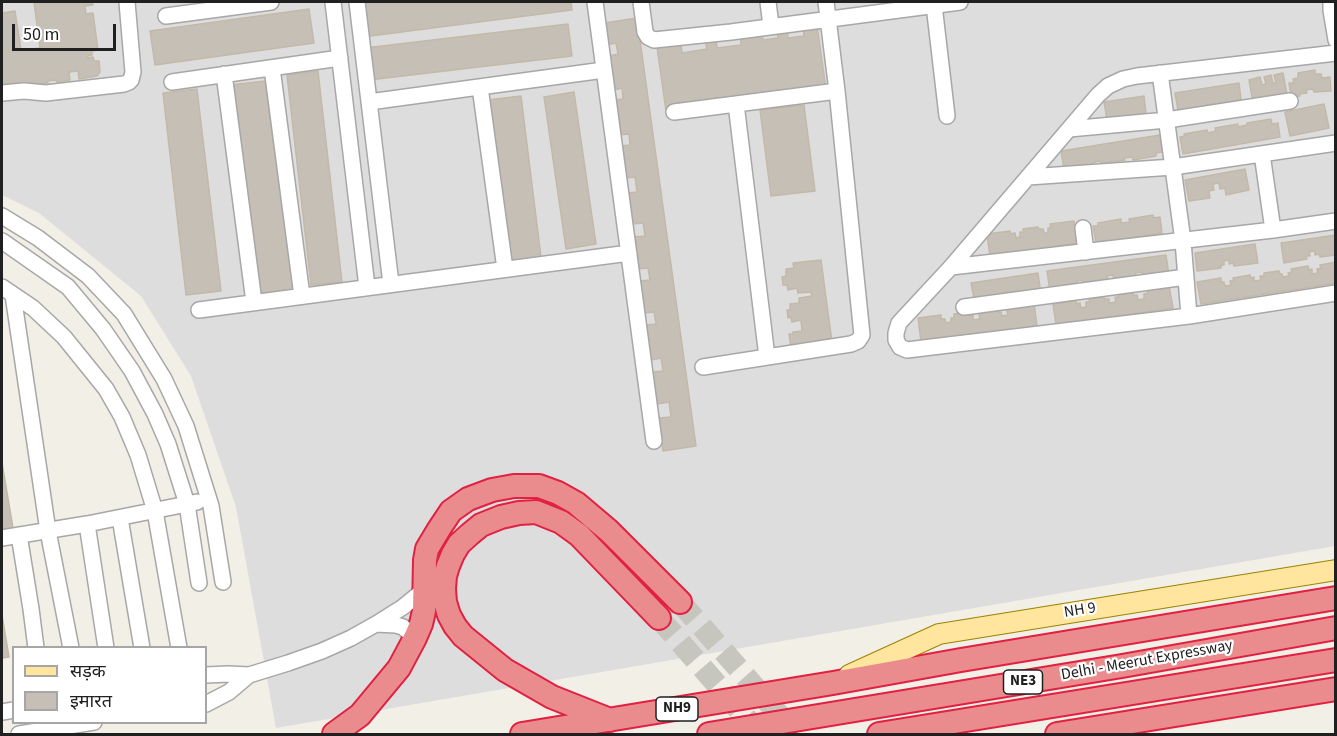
<!DOCTYPE html>
<meta charset="utf-8">
<style>
body{margin:0}
#map{position:relative;width:1337px;height:736px;overflow:hidden;background:#f1efe6;font-family:"Source Sans 3","Noto Sans Devanagari",sans-serif}
canvas{display:block}
.frame{position:absolute;inset:0;border:3px solid #202020;pointer-events:none}
.legend{position:absolute;left:12px;top:646px;width:195px;height:78px;box-sizing:border-box;background:#fff;border:2px solid #a6a6a6;margin:0;padding:8px 10px;list-style:none;font-size:18px;color:#202020}
.legend li{display:flex;align-items:center;gap:12px;height:30px}
.legend b{width:30px;border:2px solid #a6a6a6}
.scale{position:absolute;left:12px;top:24px;width:104px;height:27px;box-sizing:border-box;border:3px solid #202020;border-top:0;padding-left:8px;font-size:18px;line-height:21px;white-space:nowrap;color:#202020;-webkit-text-stroke:4px #fff;paint-order:stroke}
</style>
<div id="map">
<canvas width="1337" height="736"></canvas>
<div class="frame"></div>
<ul class="legend">
<li><b style="height:8px;background:#ffe59e"></b>सड़क</li>
<li><b style="height:16px;background:#c6bfb5"></b>इमारत</li>
</ul>
<div class="scale">50 m</div>
</div>
<script>
const g = document.querySelector('canvas').getContext('2d');
g.lineJoin = 'round';
function fill(path, color) { g.fillStyle = color; g.fill(path, 'evenodd'); }
const poly = rows => new Path2D(rows.map(r => 'M' + r).join(''));
function strokePath(path, color, width, dash) { g.strokeStyle = color; g.lineWidth = width; g.lineCap = dash ? 'butt' : 'round'; g.setLineDash(dash || []); g.stroke(path); }
function write(font, color, halo, rows, align = 'center') {
  g.font = font + ' "Source Sans 3",sans-serif'; g.lineWidth = 4.5; g.setLineDash([]); g.textBaseline = 'middle'; g.strokeStyle = halo; g.fillStyle = color; for (const [text, x, y, turn = 0] of rows) {
    g.save(); g.translate(x, y); g.rotate((+turn || 0) * Math.PI / 180); g.textAlign = isNaN(turn) ? turn : align; if (halo) g.strokeText(text, 0, 0); g.fillText(text, 0, 0); g.restore();
  }
}
const residential = poly([
 [2,2,1335,2,1335,546,276,728,236,507,191,376,141,296,39,213,2,195]
]);
const building = poly([
 [34,2,92,2,93,5,85,6,86,14,93,13,98,50,92,51,92,55,87,56,87,58,93,57,94,61,99,61,100,72,97,76,79,79,78,71,69,72,70,80,57,82,56,80,47,81,48,83,2,89,2,13,15,11,21,50,40,48,34,2],
 [359,2,571,2,572,10,363,37,359,2],
 [309,9,314,43,155,65,150,31,309,9],
 [637,18,696,446,663,451,659,418,671,417,669,402,657,404,652,372,663,371,661,358,651,360,646,325,656,324,654,312,644,313,640,281,650,280,648,268,638,269,634,237,645,236,643,223,632,224,628,193,637,192,635,177,626,178,621,146,630,145,629,134,620,135,615,100,623,99,622,88,614,90,609,56,618,54,616,43,607,45,604,23,637,18],
 [568,24,572,56,369,80,365,48,568,24],
 [817,25,826,89,666,111,657,47,681,44,682,53,707,49,705,40,716,39,717,48,741,45,740,35,762,32,763,40,778,38,777,30,787,29,788,38,804,36,803,27,817,25],
 [1315,70,1315,74,1321,74,1322,78,1330,77,1331,91,1314,92,1313,89,1306,90,1307,93,1299,94,1300,96,1291,97,1289,83,1294,83,1293,79,1298,78,1298,73,1315,70],
 [318,71,342,282,311,285,287,75,318,71],
 [1283,73,1287,95,1253,102,1249,80,1260,77,1262,85,1266,84,1264,77,1271,75,1273,83,1276,83,1274,75,1283,73],
 [265,81,294,291,259,296,230,85,265,81],
 [1239,83,1241,99,1237,100,1238,104,1215,107,1215,104,1206,105,1207,109,1182,113,1182,109,1178,110,1175,93,1239,83],
 [197,89,221,291,186,295,163,93,197,89],
 [574,92,596,244,566,249,544,97,574,92],
 [521,96,541,257,509,261,488,100,521,96],
 [1144,96,1146,113,1140,114,1141,117,1107,120,1104,102,1144,96],
 [1324,104,1329,128,1290,136,1285,112,1324,104],
 [804,105,815,191,771,196,760,110,804,105],
 [1271,119,1272,124,1278,123,1280,137,1183,154,1180,137,1185,136,1184,134,1207,130,1208,133,1216,131,1215,128,1238,124,1238,127,1247,125,1247,123,1271,119],
 [1160,135,1162,152,1156,153,1156,156,1133,160,1132,157,1124,158,1125,160,1101,164,1100,161,1092,163,1092,165,1064,169,1061,151,1160,135],
 [1245,169,1249,190,1226,195,1225,188,1220,189,1219,183,1213,184,1214,190,1209,191,1210,198,1189,201,1185,180,1245,169],
 [1153,215,1154,218,1160,217,1162,233,1096,243,1093,226,1098,226,1098,223,1121,219,1121,223,1130,222,1129,219,1153,215],
 [1074,221,1077,243,990,256,987,234,1010,231,1011,234,1015,233,1016,238,1020,237,1020,232,1024,232,1023,229,1038,227,1039,229,1043,229,1044,233,1048,233,1048,228,1051,228,1050,224,1074,221],
 [1336,235,1336,255,1320,257,1319,254,1315,255,1315,251,1309,252,1310,256,1306,256,1307,259,1284,263,1281,243,1336,235],
 [1255,244,1258,263,1234,266,1233,263,1229,264,1229,260,1224,261,1224,265,1221,265,1221,268,1197,271,1195,253,1255,244],
 [1166,255,1169,275,1143,276,1142,272,1135,273,1136,277,1114,280,1113,275,1107,276,1108,281,1083,284,1082,280,1077,281,1077,285,1050,292,1047,271,1166,255],
 [821,260,832,342,791,348,789,334,793,334,793,332,802,331,801,320,792,322,791,317,788,318,787,310,790,310,790,304,799,303,799,298,812,296,811,292,798,293,797,288,788,290,787,285,783,285,782,277,786,276,786,269,794,268,793,263,821,260],
 [1336,262,1336,283,1201,304,1197,282,1221,278,1221,282,1224,282,1225,286,1231,285,1230,281,1234,280,1233,278,1250,275,1251,278,1254,277,1254,281,1261,280,1260,276,1264,276,1264,273,1279,271,1280,274,1282,274,1283,277,1289,276,1288,273,1292,272,1291,269,1308,266,1309,270,1312,269,1312,274,1318,273,1317,269,1321,268,1320,265,1336,262],
 [1038,273,1041,294,1009,295,1008,291,1003,292,1003,296,975,304,971,283,1038,273],
 [1169,286,1173,308,1056,325,1053,304,1076,301,1077,304,1080,303,1081,308,1086,307,1086,302,1090,302,1089,299,1104,297,1105,299,1109,299,1109,303,1116,302,1115,297,1119,297,1118,295,1133,292,1133,295,1137,295,1138,300,1144,299,1144,294,1148,293,1148,289,1169,286],
 [1034,303,1037,326,921,342,918,318,941,315,941,319,945,319,946,323,951,322,951,318,954,318,954,314,969,312,970,316,973,315,973,320,980,319,979,314,982,314,982,310,998,308,998,312,1001,312,1002,316,1008,315,1007,311,1011,310,1010,306,1034,303],
 [2,463,13,528,2,530,2,463],
 [2,615,9,657,2,658,2,615]
]);
const highwayTunnel = poly([
 [680,602,796,734],
 [659,618,760,734]
]);
const minor = poly([
 [333,2,367,287],
 [357,2,391,284],
 [595,2,654,441],
 [641,2,645,32,648,37,654,40,731,32,960,2],
 [768,2,771,26],
 [1333,2,1331,3,1331,10,1336,40],
 [934,5,947,116],
 [166,16,271,2],
 [1336,53,1137,76,1123,79,1108,86,1098,95,951,267,899,323,896,333,896,340,900,347,907,350,1189,316,1336,293],
 [272,68,302,296],
 [1160,73,1183,241,1189,316],
 [224,74,254,302],
 [172,82,340,58],
 [480,87,505,269],
 [2,93,24,91,46,93,124,84,129,82,131,80,133,72,127,2],
 [369,102,604,70],
 [736,104,767,357],
 [674,112,837,91],
 [1069,129,1167,120,1290,101],
 [1262,154,1273,230],
 [1028,177,1173,167,1336,143],
 [2,216,38,238,88,276,124,314,164,379,186,426,211,506,223,582],
 [1083,228,1086,252],
 [2,241,68,287,103,329,132,371,155,414,168,444,187,504,199,583],
 [951,267,1273,230,1336,221],
 [2,287,33,308,64,337,106,389,122,417,138,455,155,511,179,648],
 [13,295,48,531,71,648],
 [964,307,1186,277],
 [199,310,629,253],
 [703,367,851,344,858,341,862,335,837,91,826,2],
 [120,518,142,648],
 [87,524,106,648],
 [19,535,31,609,36,648],
 [2,538,87,524,197,502],
 [376,624,396,625,403,627,415,638],
 [206,675,228,674,249,675,288,663,322,651,351,638,376,624,403,607,425,589],
 [206,704,229,692,249,675],
 [2,712,14,710],
 [19,734,94,722]
]);
const major = poly([
 [849,675,939,634,1336,570]
]);
const highway = poly([
 [610,720,552,697,505,670,463,636,455,626,449,615,445,602,444,589,445,576,448,566,453,554,459,544,470,534,481,525,501,517,519,513,536,512,561,522,579,535,659,618],
 [334,734,360,715,399,668,415,638,421,624,424,611,425,560,427,549,439,529,451,511,468,499,492,490,514,486,539,486,558,493,576,503,609,531,680,602],
 [522,734,833,683,961,660,1336,598],
 [709,734,1122,666,1336,628],
 [879,734,1336,660],
 [1057,734,1336,689]
]);
const shields = [
 [1023,682,39],
 [677,709,42]
];
const shieldNames = [
 ["NE3",1023,682],
 ["NH9",677,709]
];
const streetNames = [
 ["NH 9",1080,611,-9],
 ["Delhi - Meerut Expressway",1147,661,-10]
];
fill(residential, '#dedddd');
fill(building, '#c6bfb5');
strokePath(building, '#c3b9a8', 1.5);
strokePath(highwayTunnel, '#c7c6be', 22, [22, 11]);
strokePath(minor, '#a7a7a7', 18);
strokePath(major, '#9c8300', 22);
strokePath(highway, '#e12142', 26);
strokePath(minor, '#fff', 15);
strokePath(major, '#ffe59e', 20);
strokePath(highway, '#ea8c8e', 22);
for (const [x, y, w] of shields) { const box = new Path2D(); box.roundRect(x - w / 2, y - 12, w, 24, 4.5); g.fillStyle = '#fff'; g.fill(box); strokePath(box, '#202020', 1.5); }
write('bold 15px', '#202020', null, shieldNames);
write('16px', '#202020', '#fff', streetNames);
</script>
